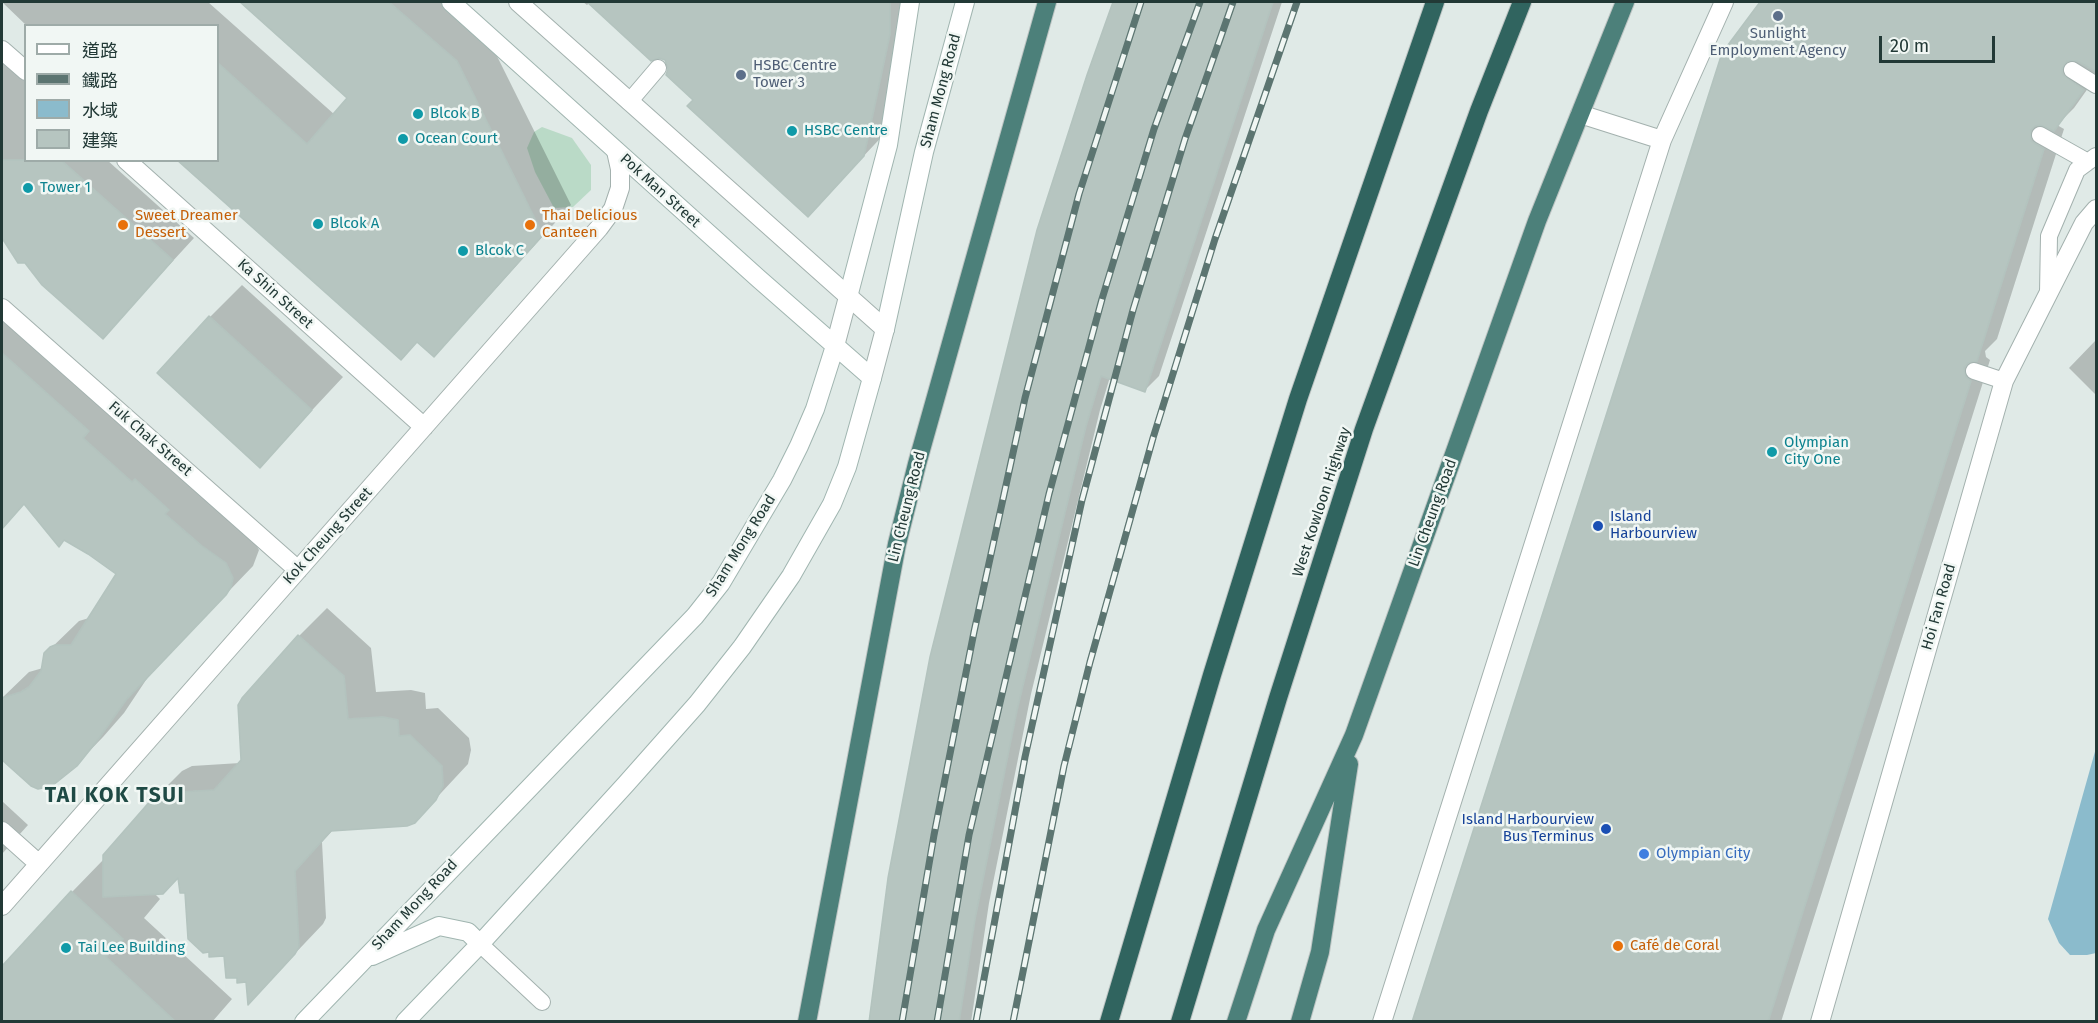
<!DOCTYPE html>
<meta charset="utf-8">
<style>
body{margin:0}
#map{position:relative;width:2098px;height:1023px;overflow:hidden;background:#e0eae7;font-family:"Fira Sans","Noto Sans TC",sans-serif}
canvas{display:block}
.frame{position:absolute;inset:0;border:3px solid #223936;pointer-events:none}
.legend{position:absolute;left:24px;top:24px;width:195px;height:138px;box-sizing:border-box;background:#f1f7f4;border:2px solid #9eaba8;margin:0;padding:8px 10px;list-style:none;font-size:18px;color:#223936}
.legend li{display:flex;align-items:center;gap:12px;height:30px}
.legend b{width:30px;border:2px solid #9eaba8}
.scale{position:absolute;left:1879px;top:36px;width:116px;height:27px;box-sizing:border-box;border:3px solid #223936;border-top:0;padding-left:8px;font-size:18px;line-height:21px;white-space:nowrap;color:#223936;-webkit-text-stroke:4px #f1f7f4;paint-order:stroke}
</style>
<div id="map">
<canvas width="2098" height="1023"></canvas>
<div class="frame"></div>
<ul class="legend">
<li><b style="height:8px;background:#fff"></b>道路</li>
<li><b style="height:8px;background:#5c7571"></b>鐵路</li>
<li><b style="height:16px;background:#8bbbcc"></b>水域</li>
<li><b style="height:16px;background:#b6c5c0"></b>建築</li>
</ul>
<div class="scale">20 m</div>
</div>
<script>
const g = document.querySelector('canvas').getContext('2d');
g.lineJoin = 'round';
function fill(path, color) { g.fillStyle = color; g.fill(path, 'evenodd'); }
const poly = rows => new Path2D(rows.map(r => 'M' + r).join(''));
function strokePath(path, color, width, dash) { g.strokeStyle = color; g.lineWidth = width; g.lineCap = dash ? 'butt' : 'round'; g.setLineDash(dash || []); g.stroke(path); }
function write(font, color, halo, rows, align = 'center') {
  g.font = font + ' "Fira Sans",sans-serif'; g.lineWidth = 5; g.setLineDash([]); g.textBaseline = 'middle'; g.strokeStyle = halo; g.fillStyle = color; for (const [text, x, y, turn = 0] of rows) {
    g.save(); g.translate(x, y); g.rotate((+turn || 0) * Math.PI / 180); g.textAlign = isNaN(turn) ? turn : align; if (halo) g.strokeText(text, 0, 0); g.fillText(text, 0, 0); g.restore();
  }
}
const green = poly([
 [542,127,572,138,591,165,591,190,573,207,554,208,535,172,527,148,534,132]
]);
const water = poly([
 [2096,748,2096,953,2087,955,2070,955,2059,943,2048,919]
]);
const shadow = poly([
 [2,2,208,2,335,115,350,98,242,2,451,2,485,32,571,205,462,326,434,355,418,341,401,358,218,160,218,26,27,26],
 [583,2,917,2,891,127,808,215,695,100,670,69,666,59,590,2,587,5],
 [1115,2,1282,2,1159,376,1144,391,1110,377,1100,410,1031,694,989,903,971,1022,870,1022,1088,75],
 [1761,2,2096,2,2096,77,2074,108,2057,125,2064,129,1997,339,1985,351,1986,357,1990,360,1781,1022,1414,1022,1723,54],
 [2,56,26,78,26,160,107,160,194,238,103,337,26,261,21,261,2,237],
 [242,285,343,377,260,466,210,317],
 [2,303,252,537,259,550,253,566,152,671,124,713,103,737,76,765,18,774,2,756,2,698,29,672,43,668,45,654,79,621,89,618,118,573,25,503,6,522,2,517],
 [2096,340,2096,395,2069,368],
 [327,608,371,648,376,692,411,690,425,693,426,709,438,708,469,738,471,750,468,764,414,822,334,829,322,842,326,918,323,924,249,1002,248,980,238,976,186,891,179,876,154,893,160,899,144,918,232,999,212,1022,2,1022,2,970,72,892,104,859,153,800,182,771,192,766,240,763,299,636],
 [2,801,28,825,2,854]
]);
const building = poly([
 [240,2,389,2,457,61,543,235,434,357,417,342,401,360,177,160,218,160,218,63,307,144,347,98,240,2],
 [587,2,890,2,890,34,864,156,808,217,687,106,693,100,666,75,668,69,665,60,659,58,651,61,587,2],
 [1113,2,1273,2,1145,392,1101,376,1086,426,1017,710,975,919,959,1022,869,1022,888,878,930,657,1037,230,1087,75,1113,2],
 [1760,2,2097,2,2097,72,2077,61,2067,61,2062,69,2063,75,2084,90,2054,131,2040,125,2035,126,2031,130,2031,141,2044,149,1977,361,1968,363,1964,368,1966,377,1971,381,1768,1022,1412,1022,1722,53,1760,2],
 [2,160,61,160,173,260,103,339,42,285,25,263,18,263,2,238,2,160],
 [209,316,312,410,260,468,157,373,209,316],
 [2,353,89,431,83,438,132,482,135,479,169,510,165,514,202,546,226,563,233,578,231,587,226,595,126,700,97,741,77,766,52,786,38,789,31,786,2,760,2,698,21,692,29,687,41,671,44,653,50,647,55,645,71,645,116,574,88,554,64,540,59,547,24,504,2,529,2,353],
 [298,635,344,676,348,719,383,717,398,720,399,736,410,735,442,766,443,786,436,800,415,823,407,826,331,831,295,871,299,947,295,954,248,1005,246,982,237,983,237,978,226,978,224,956,209,957,209,952,203,953,188,939,185,893,180,893,178,878,163,894,103,897,103,855,152,799,163,793,214,790,241,760,238,705,242,698,298,635],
 [71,891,123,939,106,957,176,1022,2,1022,2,966,71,891]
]);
const service = poly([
 [2072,70,2096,85],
 [629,102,658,68],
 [2040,135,2088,162],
 [2048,293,2049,236,2077,170,2096,156],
 [1974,371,2004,381],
 [480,944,542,1002]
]);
const pedestrian = poly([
 [1580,114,1662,140],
 [1382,1022,1662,140,1724,2]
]);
const minor = poly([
 [518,2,885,329],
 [2,50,26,71],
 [126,160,424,427],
 [2,308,298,570],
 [2,831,39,864],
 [2,906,599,228,613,209,620,188,620,169,616,151],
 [1820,1022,2004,381,2084,223,2096,209]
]);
const tertiary = poly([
 [835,346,848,297],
 [872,378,885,329]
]);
const secondary = poly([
 [848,297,888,145,910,2],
 [885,329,924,152,965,2],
 [372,956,439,926,468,932,480,944],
 [304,1022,695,616,721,583,782,480,799,446,815,409,835,346],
 [405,1022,480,944,626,784,697,704,742,647,791,576,832,504,847,467,872,378,759,279,451,2]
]);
const trunk = poly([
 [807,1022,897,544,917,464,1047,2],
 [1236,1022,1266,930,1354,735,1537,221,1625,2],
 [1300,1022,1320,952,1349,764]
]);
const motorway = poly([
 [1109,1022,1212,675,1298,399,1435,2],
 [1180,1022,1278,698,1364,429,1479,111,1522,2]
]);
const rail = poly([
 [902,1022,934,835,974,632,1025,398,1079,194,1141,2],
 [937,1022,969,835,1049,494,1102,299,1154,129,1200,2],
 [976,1022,1025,757,1082,500,1133,310,1185,139,1233,2],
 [1013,1022,1064,766,1090,662,1153,438,1215,239,1297,2]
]);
const markers = [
 [1778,16,6,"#5c6f8a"],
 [741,75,6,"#5c6f8a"],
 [418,114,6,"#0f9aa8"],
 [792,131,6,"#0f9aa8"],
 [403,139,6,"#0f9aa8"],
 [28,188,6,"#0f9aa8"],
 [318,224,6,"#0f9aa8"],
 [123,225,6,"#e8710a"],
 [530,225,6,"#e8710a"],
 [463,251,6,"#0f9aa8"],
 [1772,452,6,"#0f9aa8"],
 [1598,526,6,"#1a4fb4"],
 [1606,829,6,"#1a4fb4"],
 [1644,854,6,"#3f7fe0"],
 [1618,946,6,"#e8710a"],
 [66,948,6,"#0f9aa8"]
];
const serviceNames = [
 ["Sunlight",1778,34],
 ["Employment Agency",1778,51],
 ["HSBC Centre",753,66,"left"],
 ["Tower 3",753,83,"left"]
];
const streetNames = [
 ["Sham Mong Road",941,91,-75],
 ["Pok Man Street",660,191,42],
 ["Ka Shin Street",275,294,42],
 ["Fuk Chak Street",150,439,41],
 ["West Kowloon Highway",1322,502,-72],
 ["Lin Cheung Road",907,507,-76],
 ["Lin Cheung Road",1433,513,-70],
 ["Kok Cheung Street",328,536,-48],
 ["Sham Mong Road",741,546,-58],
 ["Hoi Fan Road",1939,607,-74],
 ["Sham Mong Road",415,905,-47]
];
const cultureNames = [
 ["Blcok B",430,114],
 ["HSBC Centre",804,131],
 ["Ocean Court",415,139],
 ["Tower 1",40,188],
 ["Blcok A",330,224],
 ["Blcok C",475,251],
 ["Olympian",1784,443],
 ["City One",1784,460],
 ["Tai Lee Building",78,948]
];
const foodNames = [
 ["Sweet Dreamer",135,216],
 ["Dessert",135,233],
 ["Thai Delicious",542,216],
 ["Canteen",542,233],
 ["Café de Coral",1630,946]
];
const transitNames = [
 ["Island",1610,517],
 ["Harbourview",1610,534],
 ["Island Harbourview",1594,820,"right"],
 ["Bus Terminus",1594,837,"right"]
];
const shopNames = [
 ["Olympian City",1656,854]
];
const districtNames = [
 ["TAI KOK TSUI",115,796]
];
fill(green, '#badac7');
fill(water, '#8bbbcc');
fill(shadow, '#0003');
fill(building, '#b6c5c0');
strokePath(building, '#b3c3be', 1.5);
strokePath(service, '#a3b1ae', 18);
strokePath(pedestrian, '#a3b1ae', 20);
strokePath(minor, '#a3b1ae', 20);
strokePath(tertiary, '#a3b1ae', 20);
strokePath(secondary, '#a0b5b0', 20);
strokePath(trunk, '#bdc4c3', 20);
strokePath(motorway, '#bdc4c3', 20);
strokePath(service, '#fff', 16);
strokePath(pedestrian, '#fff', 18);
strokePath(minor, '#fff', 18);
strokePath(tertiary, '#fff', 18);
strokePath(secondary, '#fff', 18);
strokePath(trunk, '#4c807a', 18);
strokePath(motorway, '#30645f', 18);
strokePath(rail, '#5c7571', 7);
strokePath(rail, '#f1f7f4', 4.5, [14]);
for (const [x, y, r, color] of markers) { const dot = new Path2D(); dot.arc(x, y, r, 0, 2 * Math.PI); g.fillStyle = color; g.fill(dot); strokePath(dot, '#f1f7f4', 2); }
write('15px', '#4e5e75', '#f1f7f4', serviceNames);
write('15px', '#223936', '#f1f7f4', streetNames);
write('15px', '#0d838f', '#f1f7f4', cultureNames, 'left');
write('15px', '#c56008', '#f1f7f4', foodNames, 'left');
write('15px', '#164399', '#f1f7f4', transitNames, 'left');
write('15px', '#366cbe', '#f1f7f4', shopNames, 'left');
g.letterSpacing = '1.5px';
write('bold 21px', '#1f4a45', '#f1f7f4', districtNames);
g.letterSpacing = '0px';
</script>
